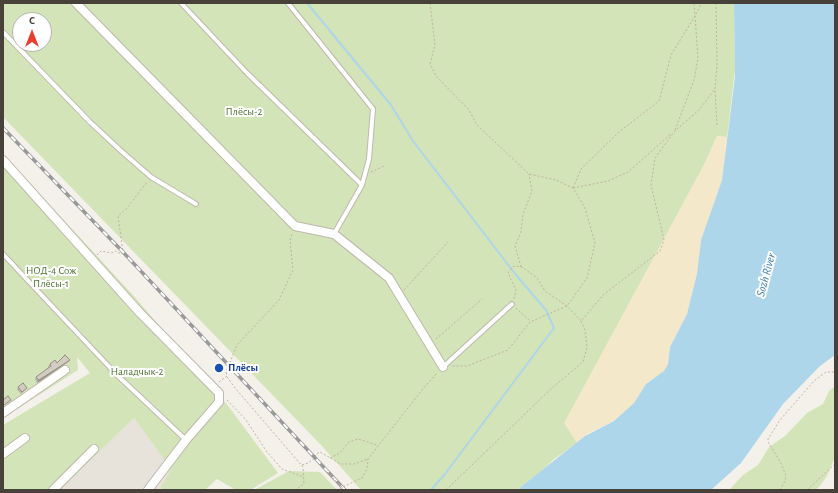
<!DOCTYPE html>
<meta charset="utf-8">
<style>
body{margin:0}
#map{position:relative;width:838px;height:493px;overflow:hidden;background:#f4f1eb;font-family:"Alegreya Sans",sans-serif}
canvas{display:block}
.frame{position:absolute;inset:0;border:4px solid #484139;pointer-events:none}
.north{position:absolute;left:12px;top:12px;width:40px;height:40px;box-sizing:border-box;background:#fff;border:1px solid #b6b3b0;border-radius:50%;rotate:0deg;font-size:11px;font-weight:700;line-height:16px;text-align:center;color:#484139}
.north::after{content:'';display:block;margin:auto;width:14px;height:18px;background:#e53f31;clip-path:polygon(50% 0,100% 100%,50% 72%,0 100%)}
</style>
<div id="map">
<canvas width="838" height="493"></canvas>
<div class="frame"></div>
<div class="north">С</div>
</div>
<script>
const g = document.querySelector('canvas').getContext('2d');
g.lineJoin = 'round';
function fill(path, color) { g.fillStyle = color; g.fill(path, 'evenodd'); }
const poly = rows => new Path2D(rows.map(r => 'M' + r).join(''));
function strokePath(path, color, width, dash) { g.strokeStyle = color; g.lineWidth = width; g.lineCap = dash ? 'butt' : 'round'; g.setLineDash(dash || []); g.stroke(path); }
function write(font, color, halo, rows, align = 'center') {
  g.font = font + ' "Alegreya Sans",sans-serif'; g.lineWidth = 4; g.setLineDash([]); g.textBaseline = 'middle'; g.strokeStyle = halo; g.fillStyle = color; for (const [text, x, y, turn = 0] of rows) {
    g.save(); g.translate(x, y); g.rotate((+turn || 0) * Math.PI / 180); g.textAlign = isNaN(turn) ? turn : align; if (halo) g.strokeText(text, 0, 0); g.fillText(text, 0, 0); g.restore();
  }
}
const residential = poly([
 [134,418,171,469,159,490,60,490]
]);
const green = poly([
 [3,3,734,3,735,70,727,137,717,136,705,163,565,423,577,443,554,459,539,473,517,490,361,490,321,445,3,117],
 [20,20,44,20,44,44,20,44],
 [3,154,133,295,226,403,278,473,252,489,234,489,217,479,205,490,164,490,160,488,171,469,134,418,60,490,3,490,3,425,90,373,77,357,78,370,3,418],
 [835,386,835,457,827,476,819,487,815,490,729,490,743,475,758,465,769,447,785,436,807,413,823,404,829,391],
 [289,471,320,472,337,490,254,490]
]);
const sand = poly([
 [717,136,727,137,722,180,701,240,697,274,687,314,670,347,667,368,661,374,649,381,634,403,614,421,588,433,577,443,564,423,705,163]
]);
const water = poly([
 [734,3,835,3,835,355,820,366,783,404,741,463,711,490,517,490,585,436,614,421,634,403,646,384,664,371,668,364,670,347,687,314,697,274,701,240,722,180,735,77]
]);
const stream = poly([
 [307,3,391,105,413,141,516,275,546,310,554,328,445,474,431,490]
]);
const path = poly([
 [430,3,435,45,430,64,436,76,469,110,477,125,529,174,556,180,573,188,585,208,595,243,587,278,567,306,530,322,508,350,467,366,452,366],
 [716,3,717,65,715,89,717,125],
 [675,130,694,80,698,58,695,16,702,3],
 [371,172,384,166],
 [573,188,608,181,628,172,671,134],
 [573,188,581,169,619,132,659,101,671,55,695,16,694,3],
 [97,255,101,251,112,253,116,251,121,254,123,252,118,216,127,208,147,182],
 [521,267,515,246,521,232,523,214,532,191,529,174],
 [404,290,448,242],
 [514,299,516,290,508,273,514,266,522,267,537,278,545,291,567,306,581,321,603,295,660,251,664,240,651,185,655,158,674,132,699,110,715,89],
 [516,308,530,321],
 [436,339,482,299],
 [227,377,236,389,303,467,304,484,295,490],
 [219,382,227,376,226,372,237,345,279,300,293,270,290,240,292,234],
 [227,400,246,420,267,452,282,469,304,477],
 [314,458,327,472],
 [330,458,340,453,349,442,358,439,377,445],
 [302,465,308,463,315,458,316,454,320,452,341,464,354,464,368,459],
 [336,490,362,478,367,469,368,459,422,390,437,373],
 [446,490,552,388,583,362,587,347,585,330,581,321],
 [780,490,785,481,786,476,781,463,768,442,768,439,780,420,814,381,826,372,835,372],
 [807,490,835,464]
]);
const service = poly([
 [181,3,247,73,362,185],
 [288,3,373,109,369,159,362,185,334,234],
 [3,32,89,121,120,150,151,177,196,204],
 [3,254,116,374,186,440],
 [443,367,512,304]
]);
const minor = poly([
 [76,3,295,226,334,234,389,278,443,367],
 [3,160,140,313,219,393,219,402,186,440,148,490],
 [3,413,65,370],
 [3,454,25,438],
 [53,490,94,449]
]);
const rail = poly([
 [3,128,123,252,345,490]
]);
const pathBridge = poly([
 [327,472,345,490]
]);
const wall = poly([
 [70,360,68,362,37,383,35,379,36,377,49,368,48,367,50,364],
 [18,387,27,388,21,394,17,389]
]);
const shadedWall = poly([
 [70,360,68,362,37,383,39,380]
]);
const building = poly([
 [65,355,70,360,39,380,36,377,51,366,50,364,55,360,57,363,65,355],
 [23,383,27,388,22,392,18,387,23,383],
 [8,396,11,400,4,405,3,402,3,400,8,396]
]);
const markers = [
 [219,368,5,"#1a4fb4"]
];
const parkNames = [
 ["Плёсы-2",244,112],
 ["НОД-4 Сож",51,271],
 ["Плёсы-1",51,284],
 ["Наладчык-2",137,372]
];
const transitNames = [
 ["Плёсы",228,368]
];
const waterNames = [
 ["Sozh River",766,275,-75]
];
fill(residential, '#e7e2da');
fill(green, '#d3e4b8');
fill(sand, '#f4e8cb');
fill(water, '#aed6ea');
strokePath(stream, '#aed6ea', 2);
strokePath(service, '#bfb8ae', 6);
strokePath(minor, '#bfb8ae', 10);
strokePath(path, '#bfb2a1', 1, [2, 2]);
strokePath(service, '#fff', 4);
strokePath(minor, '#fff', 8);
strokePath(rail, '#999', 3.5);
strokePath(rail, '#fff', 2, [6]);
strokePath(pathBridge, '#bfb2a1', 1, [2, 2]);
fill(wall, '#b7afa6');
fill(shadedWall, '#958f87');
fill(building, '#d5ccc1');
strokePath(building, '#958f87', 1);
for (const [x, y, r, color] of markers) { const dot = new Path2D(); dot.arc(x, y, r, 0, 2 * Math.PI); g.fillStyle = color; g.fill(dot); strokePath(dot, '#fff', 1.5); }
write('11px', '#507432', '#fff', parkNames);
write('bold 11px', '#164399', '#fff', transitNames, 'left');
write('italic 12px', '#3a7da2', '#fff', waterNames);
</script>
